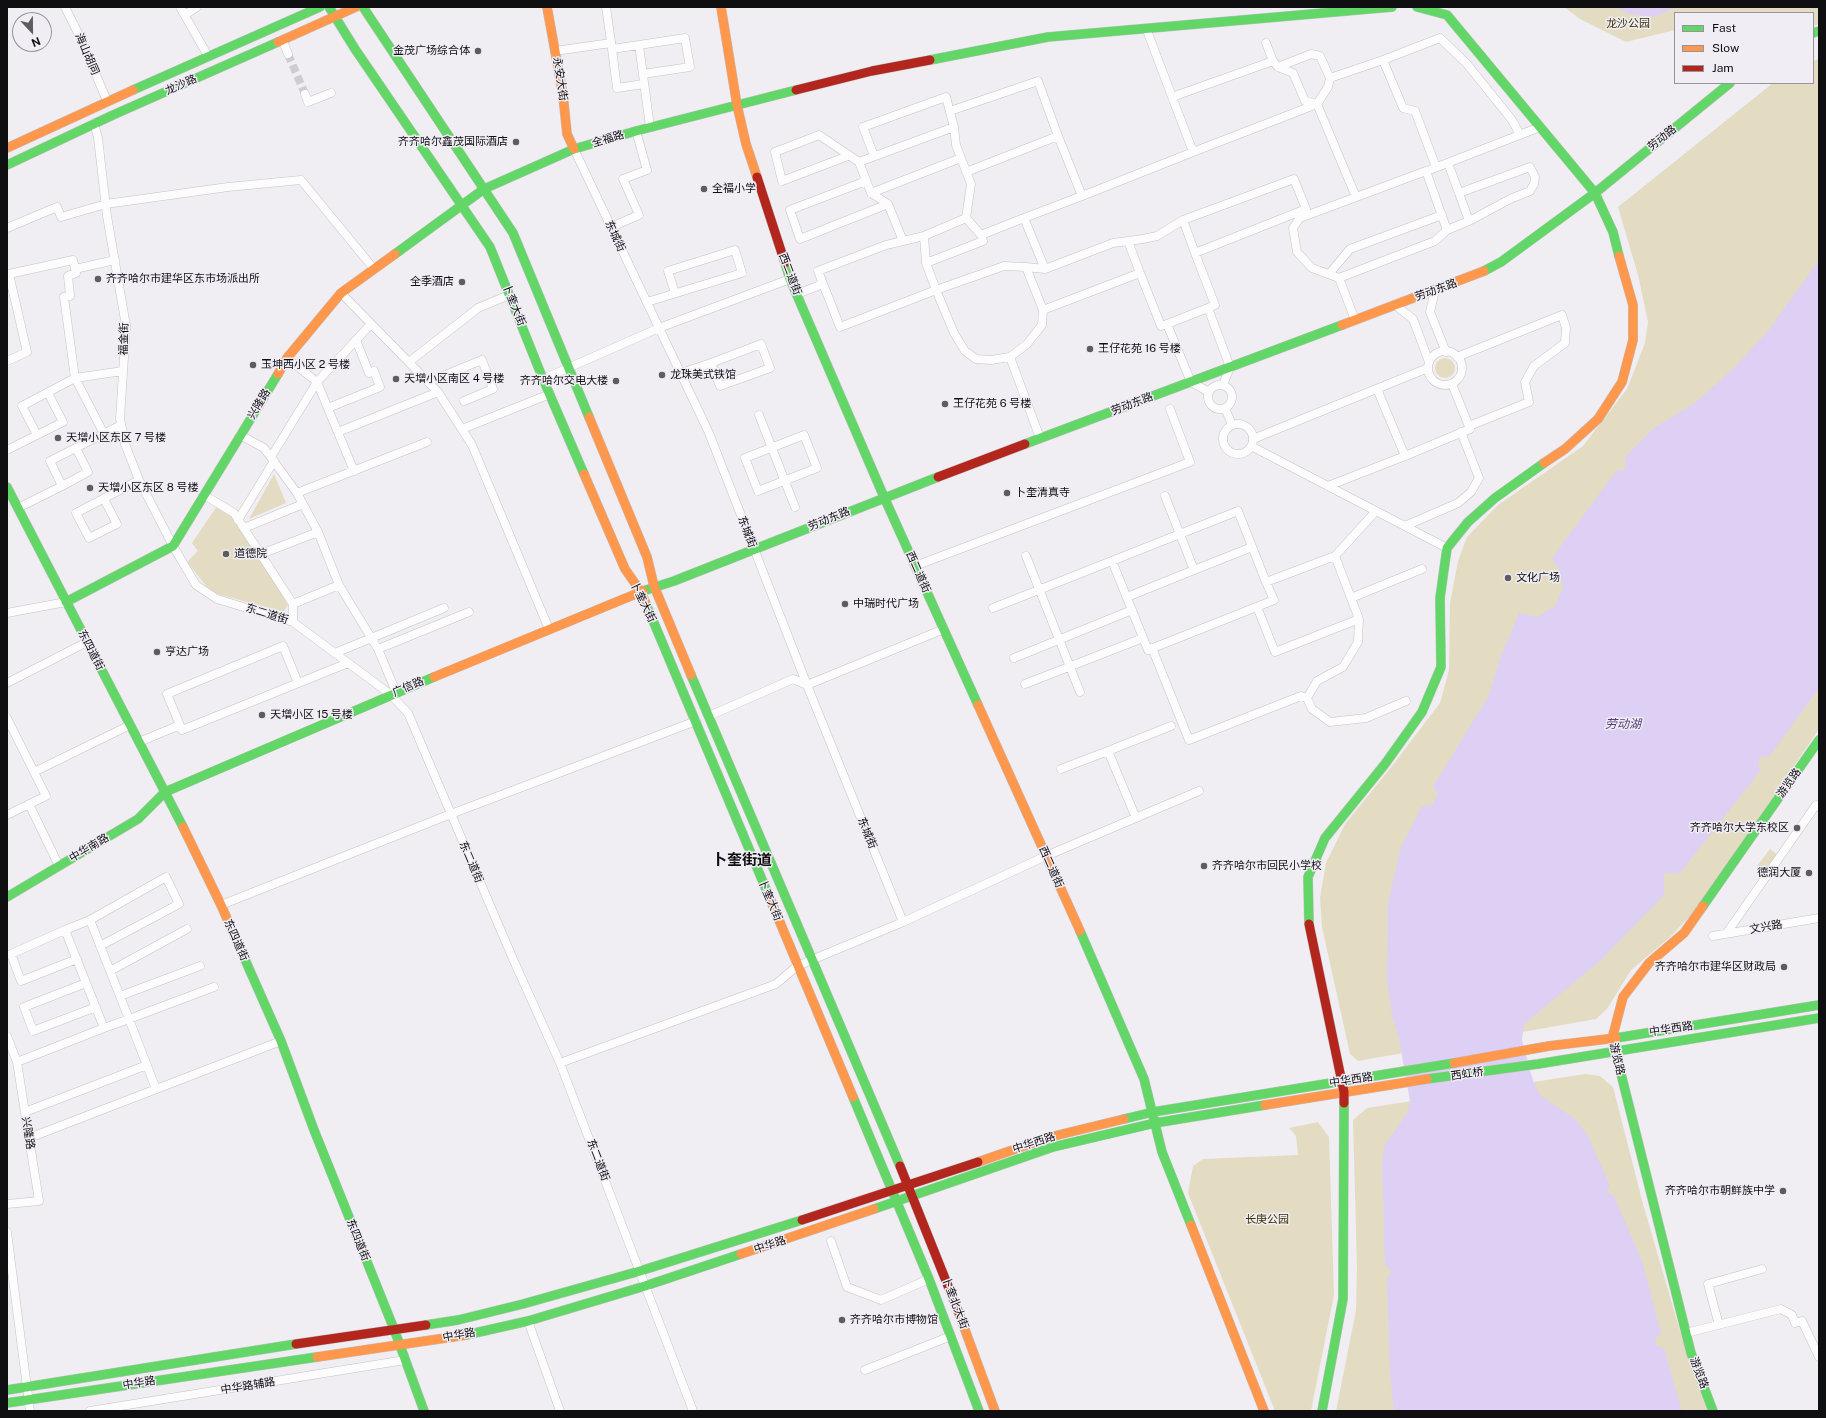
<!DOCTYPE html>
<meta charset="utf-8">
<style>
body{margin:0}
#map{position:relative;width:1826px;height:1418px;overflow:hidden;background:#f0eef3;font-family:"Public Sans",sans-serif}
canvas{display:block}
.frame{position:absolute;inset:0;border:8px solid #0f0e10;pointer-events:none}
.legend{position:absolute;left:1674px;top:12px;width:140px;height:72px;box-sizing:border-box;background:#f0edf4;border:1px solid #969499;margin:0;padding:5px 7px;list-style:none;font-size:12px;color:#0f0e10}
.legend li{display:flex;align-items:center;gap:8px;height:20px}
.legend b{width:20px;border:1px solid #969499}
.north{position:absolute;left:12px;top:12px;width:40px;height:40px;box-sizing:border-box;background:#f0edf4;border:1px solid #969499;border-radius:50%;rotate:158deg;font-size:11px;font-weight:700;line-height:16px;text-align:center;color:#0f0e10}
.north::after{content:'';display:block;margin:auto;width:14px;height:18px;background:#5e5c5f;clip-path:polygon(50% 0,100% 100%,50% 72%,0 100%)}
</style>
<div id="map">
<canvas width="1826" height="1418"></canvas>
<div class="frame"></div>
<ul class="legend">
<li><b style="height:5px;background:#63d668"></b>Fast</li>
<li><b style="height:5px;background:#ff974d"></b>Slow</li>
<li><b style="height:5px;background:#b3261e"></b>Jam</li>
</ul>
<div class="north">N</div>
</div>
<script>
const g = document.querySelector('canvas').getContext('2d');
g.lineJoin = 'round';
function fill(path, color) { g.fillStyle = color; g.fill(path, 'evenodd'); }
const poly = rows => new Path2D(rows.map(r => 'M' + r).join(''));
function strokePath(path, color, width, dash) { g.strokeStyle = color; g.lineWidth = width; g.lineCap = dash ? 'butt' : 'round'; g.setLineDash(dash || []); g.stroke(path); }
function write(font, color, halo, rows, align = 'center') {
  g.font = font + ' "Public Sans","Noto Sans SC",sans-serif'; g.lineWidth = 3; g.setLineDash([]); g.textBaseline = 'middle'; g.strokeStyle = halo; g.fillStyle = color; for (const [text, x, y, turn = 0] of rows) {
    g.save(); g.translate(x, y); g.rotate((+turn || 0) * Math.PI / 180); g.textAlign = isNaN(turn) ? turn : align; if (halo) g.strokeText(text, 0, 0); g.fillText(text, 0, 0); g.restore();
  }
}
const green = poly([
 [1564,7,1819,7,1819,24,1813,26,1813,13,1675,13,1675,30,1626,42,1580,19],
 [1819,59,1819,729,1721,874,1690,916,1669,938,1631,970,1607,1009,1596,1019,1358,1061,1350,1054,1322,927,1320,898,1326,863,1345,824,1392,766,1440,703,1449,670,1450,603,1458,561,1467,537,1498,505,1583,446,1627,389,1645,343,1648,322,1638,275,1618,207,1773,83,1813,83,1813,61],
 '1435 368a10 10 0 1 1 20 0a10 10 0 1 1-20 0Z',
 [274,474,286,503,249,519],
 [217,506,232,517,266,566,288,605,284,611,281,611,217,594,207,587,187,562,198,551,192,543],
 [1770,849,1779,856,1767,873,1757,866],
 [1585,1074,1600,1076,1613,1087,1643,1204,1685,1348,1710,1411,1336,1411,1356,1310,1357,1267,1353,1120,1367,1108],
 [1318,1122,1329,1137,1334,1295,1311,1411,1275,1411,1188,1193,1193,1166,1203,1159,1298,1155,1296,1136,1289,1128]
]);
const water = poly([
 [1616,7,1676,7,1655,17,1629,14],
 [1819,260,1819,688,1769,757,1762,756,1758,761,1760,771,1680,873,1664,874,1664,895,1601,960,1524,1024,1522,1040,1534,1084,1541,1096,1575,1119,1588,1136,1610,1186,1606,1191,1614,1196,1642,1261,1661,1333,1655,1338,1656,1345,1664,1349,1682,1411,1394,1411,1390,1373,1387,1279,1392,1271,1385,1265,1382,1161,1385,1145,1408,1112,1410,1101,1399,1039,1392,1015,1387,979,1388,903,1401,847,1422,806,1432,805,1438,794,1433,787,1489,695,1501,656,1519,613,1537,617,1555,606,1563,587,1559,569,1552,559,1563,543,1617,470,1623,471,1626,464,1625,457,1654,428,1695,403,1735,367,1768,331]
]);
const streetTunnel = poly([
 [288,54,305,94]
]);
const street = poly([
 [65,7,81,39,107,101],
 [180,7,208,56],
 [606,7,612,49,639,45,650,127],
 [185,15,197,7],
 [1146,28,1193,152,1317,104,1328,87,1330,78,1320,56,1311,54,1278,67],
 [283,41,288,54],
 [1266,43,1273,61,1278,67,1293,73,1305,101,1317,104,1356,197],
 [639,45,685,38,690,67,643,74],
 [612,49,617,88,644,84],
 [555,51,611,43],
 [1383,60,1440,38,1467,64,1512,120,1520,135],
 [1330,78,1383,60,1403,108,1415,111,1436,167],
 [305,94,308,102,331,93],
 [1172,97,1273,61],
 [950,111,1038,81,1058,136,966,172],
 [94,123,98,138,107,216,126,326,120,419,125,444,139,480,173,546,196,585,217,599,293,622,390,694,408,713,513,959,560,1063,693,1411],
 [574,149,709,433,807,685,903,922],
 [848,156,782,181,775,152,819,135,859,162,871,193,888,204,903,241],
 [874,156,863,127,946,97,954,127,956,145,971,184,966,218],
 [859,162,954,127],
 [1448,163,1459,193],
 [1432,169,1540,127],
 [866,181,790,210,800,239,888,204],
 [871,193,961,158],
 [1082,196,1193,152],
 [1024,218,1082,196,1058,136],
 [1300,218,1426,171,1447,230,1435,241,1339,278],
 [1183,220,1294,179,1306,209,1293,228,1297,252,1312,268,1339,278,1355,320],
 [611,227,639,215,623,179,647,170,636,131],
 [7,228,57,207,61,217,106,204,228,187,301,180,374,269],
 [1447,230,1469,221,1473,219,1510,199,1530,191,1534,184,1535,177,1530,167,1459,193,1469,221],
 [924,236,926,263,936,290,840,327,818,271,886,245,924,236],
 [924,236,966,218,981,235],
 [1195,253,1215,305,1208,308,1230,367,1223,385],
 [115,260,75,269,76,273,68,276,70,296,64,297,75,378,123,371],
 [926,263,983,241,981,235,1024,218,1045,269],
 [1026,267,1043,310,1042,325,1027,344,1010,357,991,360,976,359,965,351,954,333,936,290,1004,266,1026,267,1045,269,1113,243,1143,239,1157,236,1183,220,1195,253,1306,209],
 [1140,273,1161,326,1167,324,1191,382,1209,392],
 [1329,274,1350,249,1442,215],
 [1435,290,1430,312,1446,352],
 [341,293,438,392,472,445,549,629],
 [797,294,823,284],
 [647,302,742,273,735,250,668,271,675,293],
 [1395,305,1413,319,1429,362],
 [1043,310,1140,273,1128,241],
 [1167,324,1208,308],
 '1428 368a17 17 0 1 1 34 0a17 17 0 1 1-34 0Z',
 [1010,357,1040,438],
 [1457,357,1562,315,1566,328,1565,343,1534,366,1525,382,1529,402,1469,426],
 [287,358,317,382,354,471],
 [7,361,27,352,9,274,73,260,75,269],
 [409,362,478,308,509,295],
 [681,373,711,363,720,386,770,368,761,344,711,363],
 [543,379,659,328,790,279],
 [428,382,482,360,493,389,464,401],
 '1208 397a12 12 0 1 1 24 0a12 12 0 1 1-24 0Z',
 [328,408,380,387,374,371,369,373,356,340],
 [1225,408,1232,425],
 [759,415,795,507],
 '1223 439a15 15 0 1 1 30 0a15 15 0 1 1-30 0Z',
 [462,429,550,394],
 [338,432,438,392],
 [37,435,63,422,48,393],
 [240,435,264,448,297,493],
 [804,435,817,468,758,491,745,458,804,435],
 [1253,439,1428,368],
 [1251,446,1447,548],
 [76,448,88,472,62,486,50,461,121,425],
 [7,450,37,435,22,406,75,378,104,434],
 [1405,456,1470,429,1452,384],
 [271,457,317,382,371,324],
 [1328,486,1405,456,1377,389],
 [204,495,234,513,293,604,293,622],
 [1165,496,1194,570,1252,547],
 [104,499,117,524,89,538,76,513,139,480],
 [18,508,62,486],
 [238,520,274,461],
 [1405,526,1458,503,1471,492,1479,478,1461,432],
 [244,528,303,504],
 [261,554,318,532],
 [1026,556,1080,692],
 [1112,561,1148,650,1274,600,1266,582],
 [915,566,1190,462,1170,409],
 [339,585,378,649,396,692],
 [1127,597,1194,570],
 [1351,598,1422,569],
 [293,604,339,585,318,532,297,493,427,442],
 [1257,607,1275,652,1359,619,1335,556],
 [993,608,1238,511,1266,582,1335,556,1376,511],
 [7,613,66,602],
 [1152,648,1189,740,1301,696,1307,698,1317,681,1343,667,1358,642,1359,619],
 [378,649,469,612],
 [335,653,444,608],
 [1014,658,1132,610],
 [7,683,87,642],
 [298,683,283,646,167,694,182,730,348,663],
 [1025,684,1143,638],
 [1307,698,1312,709,1330,722,1366,718,1406,701],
 [709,716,793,679,807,685,944,629],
 [7,718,46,796,7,815],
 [139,742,180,725],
 [1061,769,1108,751],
 [34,772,130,725],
 [29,804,59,866],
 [1136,818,1108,751,1171,726],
 [221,905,451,814,696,721],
 [90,920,166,877,179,904,100,946],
 [65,930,11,954,21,981,77,959],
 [1726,934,1816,805,1819,807],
 [1713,936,1819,918],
 [110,971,187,929],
 [86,983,24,1007,33,1031,96,1007],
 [120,996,200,966],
 [7,1036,17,1062,39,1201,7,1204],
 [17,1062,104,1028],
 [560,1063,776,984,797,966,903,922,1046,856,1199,791],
 [156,1089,129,1019,90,920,65,930,104,1028,129,1019,214,987],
 [25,1112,147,1065],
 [29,1138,281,1041],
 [7,1232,30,1411],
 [831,1241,847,1287,881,1300,929,1279],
 [528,1321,560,1411],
 [1719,1325,1708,1284,1762,1269],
 [1686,1333,1781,1309,1792,1315,1795,1323,1802,1321,1819,1357],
 [865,1370,951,1336],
 [90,1411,405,1360]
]);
const fast = poly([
 [329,7,355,49,490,247,543,379,584,474],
 [363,7,513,233,589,417],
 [1417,7,1447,15,1595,193,1613,232,1619,256],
 [1813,33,1819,31],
 [930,60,1048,37,1392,7],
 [133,90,320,7],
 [7,165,113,115,278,42],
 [395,254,484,189,574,149,636,131,796,90],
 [785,263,790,279,884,497,978,705],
 [1484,271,1501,262,1595,193,1730,83],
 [1025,444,1342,325],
 [7,487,183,827],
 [643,591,674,581,938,477],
 [66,602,173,546,278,374],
 [646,604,771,901],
 [691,675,900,1166],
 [7,897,138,819,165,792,434,677],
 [1703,906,1819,740],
 [1309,924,1308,877,1325,838,1385,764,1422,712,1441,667,1440,598,1447,548,1468,522,1495,498,1544,463],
 [1080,931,1144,1079,1162,1152,1191,1225],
 [239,946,281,1041,314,1130,394,1329,424,1411],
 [1616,1038,1819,1005],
 [1613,1042,1691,1353,1713,1411],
 [1427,1079,1538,1064,1819,1018],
 [853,1097,929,1279,979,1411],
 [1124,1119,1153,1112,1454,1063],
 [874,1209,1053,1147,1155,1123,1265,1105],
 [426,1325,458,1320,523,1304,640,1271,802,1220],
 [466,1335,528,1321,645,1286,741,1254],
 [7,1390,296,1344],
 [7,1403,317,1357],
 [1322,1411,1343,1299,1344,1103]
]);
const slow = poly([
 [547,7,563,95,567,134,574,149],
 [721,7,737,105,746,144,757,177],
 [278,42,356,7],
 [7,148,133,90],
 [1342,325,1484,271],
 [278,374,287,358,341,293,395,254],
 [589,417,647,557,654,586,691,675],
 [1544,463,1565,449,1598,419,1622,382,1633,340,1633,305,1619,256],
 [584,474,625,569,641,592,646,604],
 [434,677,643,591],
 [978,705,1080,931],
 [183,827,221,905,239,946],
 [771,901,853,1097],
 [1613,1042,1612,1039,1623,997,1649,963,1684,933,1703,906],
 [1454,1063,1549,1046,1616,1038],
 [1265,1105,1427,1079],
 [978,1162,1050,1137,1124,1119],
 [1191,1225,1264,1411],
 [741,1254,874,1209],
 [958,1311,995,1411],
 [317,1357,466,1335]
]);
const jam = poly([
 [796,90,872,71,930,60],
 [757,177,785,263],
 [938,477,1025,444],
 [1309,924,1344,1092,1344,1103],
 [900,1166,958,1311],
 [802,1220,978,1162],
 [296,1344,426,1325]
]);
const markers = [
 [478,51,4,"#5e5c5f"],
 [516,142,4,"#5e5c5f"],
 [704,189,4,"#5e5c5f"],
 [98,279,4,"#5e5c5f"],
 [462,282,4,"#5e5c5f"],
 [1090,349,4,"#5e5c5f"],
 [253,365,4,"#5e5c5f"],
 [662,375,4,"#5e5c5f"],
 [396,379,4,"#5e5c5f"],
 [616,381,4,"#5e5c5f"],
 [945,404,4,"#5e5c5f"],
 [58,438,4,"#5e5c5f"],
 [90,488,4,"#5e5c5f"],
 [1007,493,4,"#5e5c5f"],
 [226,554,4,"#5e5c5f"],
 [1508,578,4,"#5e5c5f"],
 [845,604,4,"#5e5c5f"],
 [157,652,4,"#5e5c5f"],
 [262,715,4,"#5e5c5f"],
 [1797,828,4,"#5e5c5f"],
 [1204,866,4,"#5e5c5f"],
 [1809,873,4,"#5e5c5f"],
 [1784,967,4,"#5e5c5f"],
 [1783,1191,4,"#5e5c5f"],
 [842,1320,4,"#5e5c5f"]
];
const parkNames = [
 ["龙沙公园",1628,24],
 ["长庚公园",1267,1220]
];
const poiNames = [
 ["金茂广场综合体",470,51,"right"],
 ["齐齐哈尔鑫茂国际酒店",508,142,"right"],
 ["全福小学",712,189],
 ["齐齐哈尔市建华区东市场派出所",106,279],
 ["全季酒店",454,282,"right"],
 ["王仔花苑 16 号楼",1098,349],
 ["玉坤西小区 2 号楼",261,365],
 ["龙珠美式铁馆",670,375],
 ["天增小区南区 4 号楼",404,379],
 ["齐齐哈尔交电大楼",608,381,"right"],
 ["王仔花苑 6 号楼",953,404],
 ["天增小区东区 7 号楼",66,438],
 ["天增小区东区 8 号楼",98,488],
 ["卜奎清真寺",1015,493],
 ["道德院",234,554],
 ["文化广场",1516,578],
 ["中瑞时代广场",853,604],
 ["亨达广场",165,652],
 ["天增小区 15 号楼",270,715],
 ["齐齐哈尔大学东校区",1789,828,"right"],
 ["齐齐哈尔市回民小学校",1212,866],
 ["德润大厦",1801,873,"right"],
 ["齐齐哈尔市建华区财政局",1776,967,"right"],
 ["齐齐哈尔市朝鲜族中学",1775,1191,"right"],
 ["齐齐哈尔市博物馆",850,1320]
];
const streetNames = [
 ["海山胡同",87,54,67],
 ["永安大街",560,79,81],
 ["龙沙路",181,85,-24],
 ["劳动路",1662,138,-39],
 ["全福路",608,139,-17],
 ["东城街",615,236,65],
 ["西二道街",790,274,69],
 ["劳动东路",1436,290,-20],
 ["卜奎大街",514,305,68],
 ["福金街",124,339,-89],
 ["兴隆路",259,404,-59],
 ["劳动东路",1132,404,-21],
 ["劳动东路",829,519,-22],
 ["东城街",747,532,69],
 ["西二道街",918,572,66],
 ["卜奎大街",643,602,64],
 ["东二道街",267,614,17],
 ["东四道街",91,650,63],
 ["广信路",408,687,-23],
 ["游览路",1789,783,-55],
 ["东城街",867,833,68],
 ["中华南路",89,848,-31],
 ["东二道街",471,862,67],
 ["西二道街",1051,867,66],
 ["卜奎大街",770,900,67],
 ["文兴路",1766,927,-10],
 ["东四道街",236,940,66],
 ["中华西路",1671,1029,-9],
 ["游览路",1617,1059,77],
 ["西虹桥",1467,1074,-8],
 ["中华西路",1351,1080,-9],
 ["兴隆路",28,1133,81],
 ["中华西路",1034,1143,-18],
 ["东二道街",598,1160,69],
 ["东四道街",358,1240,68],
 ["中华路",770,1245,-18],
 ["卜奎北大街",955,1303,69],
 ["中华路",459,1335,-10],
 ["游览路",1699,1373,69],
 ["中华路",139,1383,-9],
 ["中华路辅路",248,1386,-9]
];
const waterNames = [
 ["劳动湖",1623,724]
];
const districtNames = [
 ["卜奎街道",742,860]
];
fill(green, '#e3dcc3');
fill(water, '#ded0f4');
strokePath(streetTunnel, '#ceccd1', 8, [8, 4]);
strokePath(street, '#c3c2c6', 9);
strokePath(fast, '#c3c2c6', 10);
strokePath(slow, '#c3c2c6', 10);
strokePath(jam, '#c3c2c6', 10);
strokePath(street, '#fdfcfd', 8);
strokePath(fast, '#63d668', 9);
strokePath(slow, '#ff974d', 9);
strokePath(jam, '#b3261e', 9);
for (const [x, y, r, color] of markers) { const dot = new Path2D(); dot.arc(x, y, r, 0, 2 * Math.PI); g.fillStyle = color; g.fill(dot); strokePath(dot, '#f0edf4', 1.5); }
write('11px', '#393003', '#f0edf4', parkNames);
write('11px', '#0f0e10', '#f0edf4', poiNames, 'left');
write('11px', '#0f0e10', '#f0edf4', streetNames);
write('italic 12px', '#543a77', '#f0edf4', waterNames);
write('bold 15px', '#0f0e10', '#f0edf4', districtNames);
</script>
